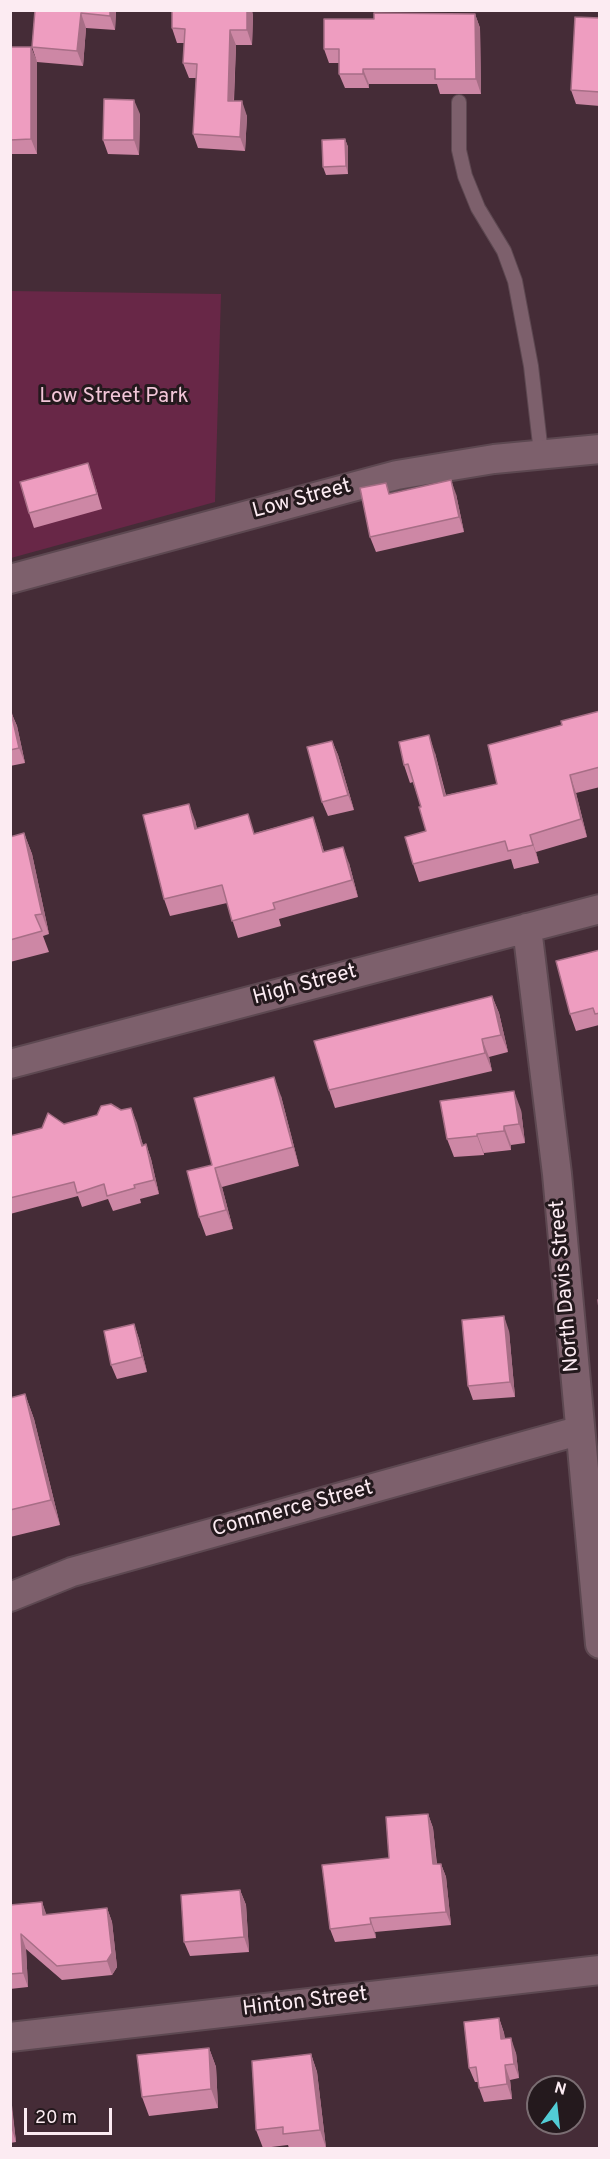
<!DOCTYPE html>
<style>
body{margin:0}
#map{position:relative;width:610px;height:2159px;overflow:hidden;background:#452c37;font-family:Overpass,sans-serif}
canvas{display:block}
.frame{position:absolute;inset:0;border:12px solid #fcebf2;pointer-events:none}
.north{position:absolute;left:526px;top:2075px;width:60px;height:60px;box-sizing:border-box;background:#24191d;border:2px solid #7a6d72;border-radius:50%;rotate:15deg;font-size:16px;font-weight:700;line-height:24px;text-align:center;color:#fcebf2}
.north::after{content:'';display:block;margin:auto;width:21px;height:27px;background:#52ccd5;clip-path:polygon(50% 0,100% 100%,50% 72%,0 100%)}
.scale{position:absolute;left:24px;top:2108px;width:88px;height:27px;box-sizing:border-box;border:3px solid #fcebf2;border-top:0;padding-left:8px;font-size:18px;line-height:21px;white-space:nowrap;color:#fcebf2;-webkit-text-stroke:4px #24191d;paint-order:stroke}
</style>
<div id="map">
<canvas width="610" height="2159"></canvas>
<div class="frame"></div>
<div class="north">N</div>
<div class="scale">20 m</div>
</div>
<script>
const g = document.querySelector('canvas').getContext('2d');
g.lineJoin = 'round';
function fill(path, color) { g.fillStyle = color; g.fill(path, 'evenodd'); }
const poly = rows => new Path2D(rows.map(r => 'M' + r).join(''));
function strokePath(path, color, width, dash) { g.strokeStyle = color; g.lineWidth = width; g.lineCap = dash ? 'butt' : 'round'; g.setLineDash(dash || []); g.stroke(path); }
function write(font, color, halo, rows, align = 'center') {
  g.font = font + ' Overpass,sans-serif'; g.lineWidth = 6; g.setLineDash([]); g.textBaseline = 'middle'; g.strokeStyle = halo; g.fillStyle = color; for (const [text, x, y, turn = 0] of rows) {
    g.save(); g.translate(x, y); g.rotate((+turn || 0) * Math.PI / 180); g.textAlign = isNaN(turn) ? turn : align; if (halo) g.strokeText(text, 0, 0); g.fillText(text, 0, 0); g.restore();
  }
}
const green = poly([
 [11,291,221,294,215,502,11,558]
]);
const service = poly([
 [459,102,459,150,465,176,478,208,504,251,515,281,531,366,541,453]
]);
const minor = poly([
 [10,579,397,475,494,459,600,449],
 [527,928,557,1174,600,1644],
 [10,1064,600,909],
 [10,1597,72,1572,578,1431],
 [10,2037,600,1970]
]);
const wall = poly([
 [35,10,116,10,115,30,86,28,83,66,37,62,32,47],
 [253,14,252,45,236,45,234,101,247,116,245,151,198,148,193,134,196,78,189,78,183,63,184,43,177,43,172,28],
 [475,14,480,28,481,94,440,94,437,84,369,84,369,88,345,88,339,74,339,63,329,63,324,49,374,19],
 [600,18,600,106,576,104,571,90],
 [10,47,31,47,37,62,37,154,10,154],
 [140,114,139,155,108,154,103,140],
 [345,139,348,147,348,174,326,175,323,167],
 [88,463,93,478,102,509,34,528,29,513],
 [390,493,456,494,464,532,376,552,370,537],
 [600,711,600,787,576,793,587,837,536,852,539,863,514,869,511,859,419,882,413,864,426,831,421,807,413,782,410,783,404,765,435,753,446,795,497,784,562,725],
 [10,712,11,712,17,726,25,763,10,766],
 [332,741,338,755,354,810,328,816,322,802],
 [313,817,324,852,349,863,358,897,279,919,281,926,238,938,227,903,170,916,164,899,195,820,197,829,255,833],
 [24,833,32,854,49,934,43,936,49,952,10,962,10,837],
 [600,950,600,1027,599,1025,576,1031,570,1014],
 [492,996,499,1013,508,1052,489,1057,492,1071,335,1108,329,1090],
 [281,1096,299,1166,222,1187,233,1229,206,1236,199,1217,212,1165],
 [131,1108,143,1145,146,1144,151,1159,159,1194,140,1199,141,1203,113,1211,108,1199,82,1207,78,1196,10,1214,10,1136,64,1124,97,1115],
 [521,1110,525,1143,511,1145,511,1150,484,1153,484,1155,454,1157,447,1139],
 [134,1324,139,1339,147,1372,117,1379,111,1365],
 [509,1331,515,1397,473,1400,468,1386],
 [25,1394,34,1419,60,1525,10,1537,10,1398],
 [428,1814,433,1828,437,1864,441,1864,446,1877,451,1925,375,1932,376,1938,335,1942,330,1929],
 [240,1890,246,1905,249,1952,190,1956,184,1942],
 [42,1902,46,1915,107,1908,112,1922,117,1967,112,1975,62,1980,26,1949,28,1987,10,1989,10,1905],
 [499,2018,504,2033,505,2039,516,2053,519,2078,510,2080,512,2099,484,2102,479,2088,478,2082,475,2082,469,2068],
 [209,2048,216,2067,218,2108,149,2116,142,2097],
 [311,2054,317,2072,326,2148,289,2148,288,2145,263,2148,256,2130],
 [10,2094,16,2142,10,2143]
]);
const shadedWall = poly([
 [110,10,116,10,115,30,110,16],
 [247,10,252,10,253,14,252,45,247,30],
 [81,13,86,28,83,66,77,51],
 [475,14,480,28,481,94,476,79],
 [230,30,236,45,233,115,228,101],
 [31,47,37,62,37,154,31,139],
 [363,69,369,84,369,88,363,74],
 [134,100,140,114,139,155,134,140],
 [242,101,247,116,245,151,240,137],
 [345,139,348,147,348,174,346,166],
 [451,480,456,494,464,532,459,517],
 [11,712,17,726,25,763,19,748],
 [429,735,435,753,450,813,444,796],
 [332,741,338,755,354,810,348,795],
 [570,775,576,793,587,837,581,819],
 [189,804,195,820,201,846,195,829],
 [313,817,319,834,329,869,323,852],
 [24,833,32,854,49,934,42,914],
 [530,835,536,852,539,863,533,845],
 [343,847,349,863,358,897,352,880],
 [492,996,499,1013,508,1052,501,1035],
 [482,1039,489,1057,492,1071,485,1053],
 [274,1077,281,1096,299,1166,293,1147],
 [514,1091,521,1110,525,1143,519,1124],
 [131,1108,137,1123,147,1160,142,1146],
 [504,1126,511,1145,511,1150,504,1131],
 [477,1134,484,1153,484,1155,477,1136],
 [146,1144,151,1159,159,1194,154,1180],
 [215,1168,222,1187,233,1229,226,1210],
 [504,1316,509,1331,515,1397,510,1382],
 [134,1324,139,1339,147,1372,142,1357],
 [25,1394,34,1419,60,1525,51,1500],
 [428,1814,433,1828,438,1878,433,1864],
 [441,1864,446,1877,451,1925,446,1912],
 [240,1890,246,1905,249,1952,244,1937],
 [42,1902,47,1916,43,1915],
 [107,1908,112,1922,117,1967,112,1975,107,1961],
 [370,1918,375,1932,376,1938,371,1924],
 [21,1934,26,1949,28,1987,23,1973],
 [499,2018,504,2033,506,2054,501,2039],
 [511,2038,516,2053,519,2078,514,2064],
 [209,2048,216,2067,218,2108,211,2089],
 [311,2054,317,2072,326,2148,320,2130],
 [505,2065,510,2080,512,2099,507,2084],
 [10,2094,11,2096,16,2142,11,2127]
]);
const building = poly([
 [35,10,110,10,110,16,81,13,77,51,32,47,35,10],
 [172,10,247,10,247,30,230,30,228,101,242,101,240,137,193,134,197,64,183,63,185,29,172,28,172,10],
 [374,13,475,14,476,79,435,79,435,69,363,69,363,74,339,74,339,49,324,49,324,19,374,19,374,13],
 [575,17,600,18,600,92,571,90,575,17],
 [10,47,31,47,31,139,10,140,10,47],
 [104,99,134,100,134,140,103,140,104,99],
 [345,139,346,166,323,167,322,140,345,139],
 [88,463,97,494,29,513,20,482,88,463],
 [451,480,459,517,370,537,360,488,386,483,389,494,451,480],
 [600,711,600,767,570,775,581,819,530,835,533,845,508,851,505,841,413,864,405,837,426,831,419,807,421,807,408,764,404,765,399,742,429,735,444,796,497,784,488,745,562,725,561,721,600,711],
 [10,712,11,712,19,748,10,750,10,712],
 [332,741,348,795,322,802,307,747,332,741],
 [189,804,195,829,248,814,254,834,313,817,323,852,343,847,352,880,273,903,275,909,232,921,222,885,164,899,143,815,189,804],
 [24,833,42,914,35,915,42,931,10,940,10,837,24,833],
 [600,950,600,1013,595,1014,593,1008,570,1014,556,961,600,950],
 [492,996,501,1035,482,1039,485,1053,329,1090,314,1041,492,996],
 [274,1077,293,1147,215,1168,226,1210,199,1217,187,1171,212,1165,194,1098,274,1077],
 [514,1091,519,1124,504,1126,504,1131,477,1134,477,1136,447,1139,440,1101,514,1091],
 [111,1104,121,1110,131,1108,142,1146,146,1144,154,1180,134,1185,135,1188,107,1196,104,1184,77,1193,74,1182,10,1198,10,1136,42,1128,48,1113,64,1124,97,1115,101,1106,111,1104],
 [600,1299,600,1316,598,1300,600,1299],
 [504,1316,510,1382,468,1386,462,1320,504,1316],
 [134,1324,142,1357,111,1365,104,1331,134,1324],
 [25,1394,51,1500,10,1510,10,1398,25,1394],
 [428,1814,433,1864,441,1864,446,1912,370,1918,371,1924,330,1929,322,1865,389,1858,386,1817,428,1814],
 [240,1890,244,1937,184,1942,181,1895,240,1890],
 [42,1902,43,1915,107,1908,112,1953,107,1961,57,1966,21,1934,23,1973,10,1974,10,1905,42,1902],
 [499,2018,501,2039,511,2038,514,2064,505,2065,507,2084,479,2088,476,2067,469,2068,464,2022,499,2018],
 [209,2048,211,2089,142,2097,137,2055,209,2048],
 [311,2054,320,2130,283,2134,283,2127,256,2130,252,2061,311,2054]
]);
const parkNames = [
 ["Low Street Park",114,398]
];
const streetNames = [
 ["Low Street",302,500,-15],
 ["High Street",305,986,-15],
 ["North Davis Street",566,1286,-95],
 ["Commerce Street",293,1510,-15],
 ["Hinton Street",305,2003,-7]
];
fill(green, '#682747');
strokePath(service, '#5d4851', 16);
strokePath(minor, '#5d4851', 32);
strokePath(service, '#7d606c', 14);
strokePath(minor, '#7d606c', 28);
fill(wall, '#cd87a5');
fill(shadedWall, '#a76e86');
fill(building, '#ee9dc0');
strokePath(building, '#a76e86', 1.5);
write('21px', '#f2c6d8', '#24191d', parkNames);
write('21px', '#fcebf2', '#24191d', streetNames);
</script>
